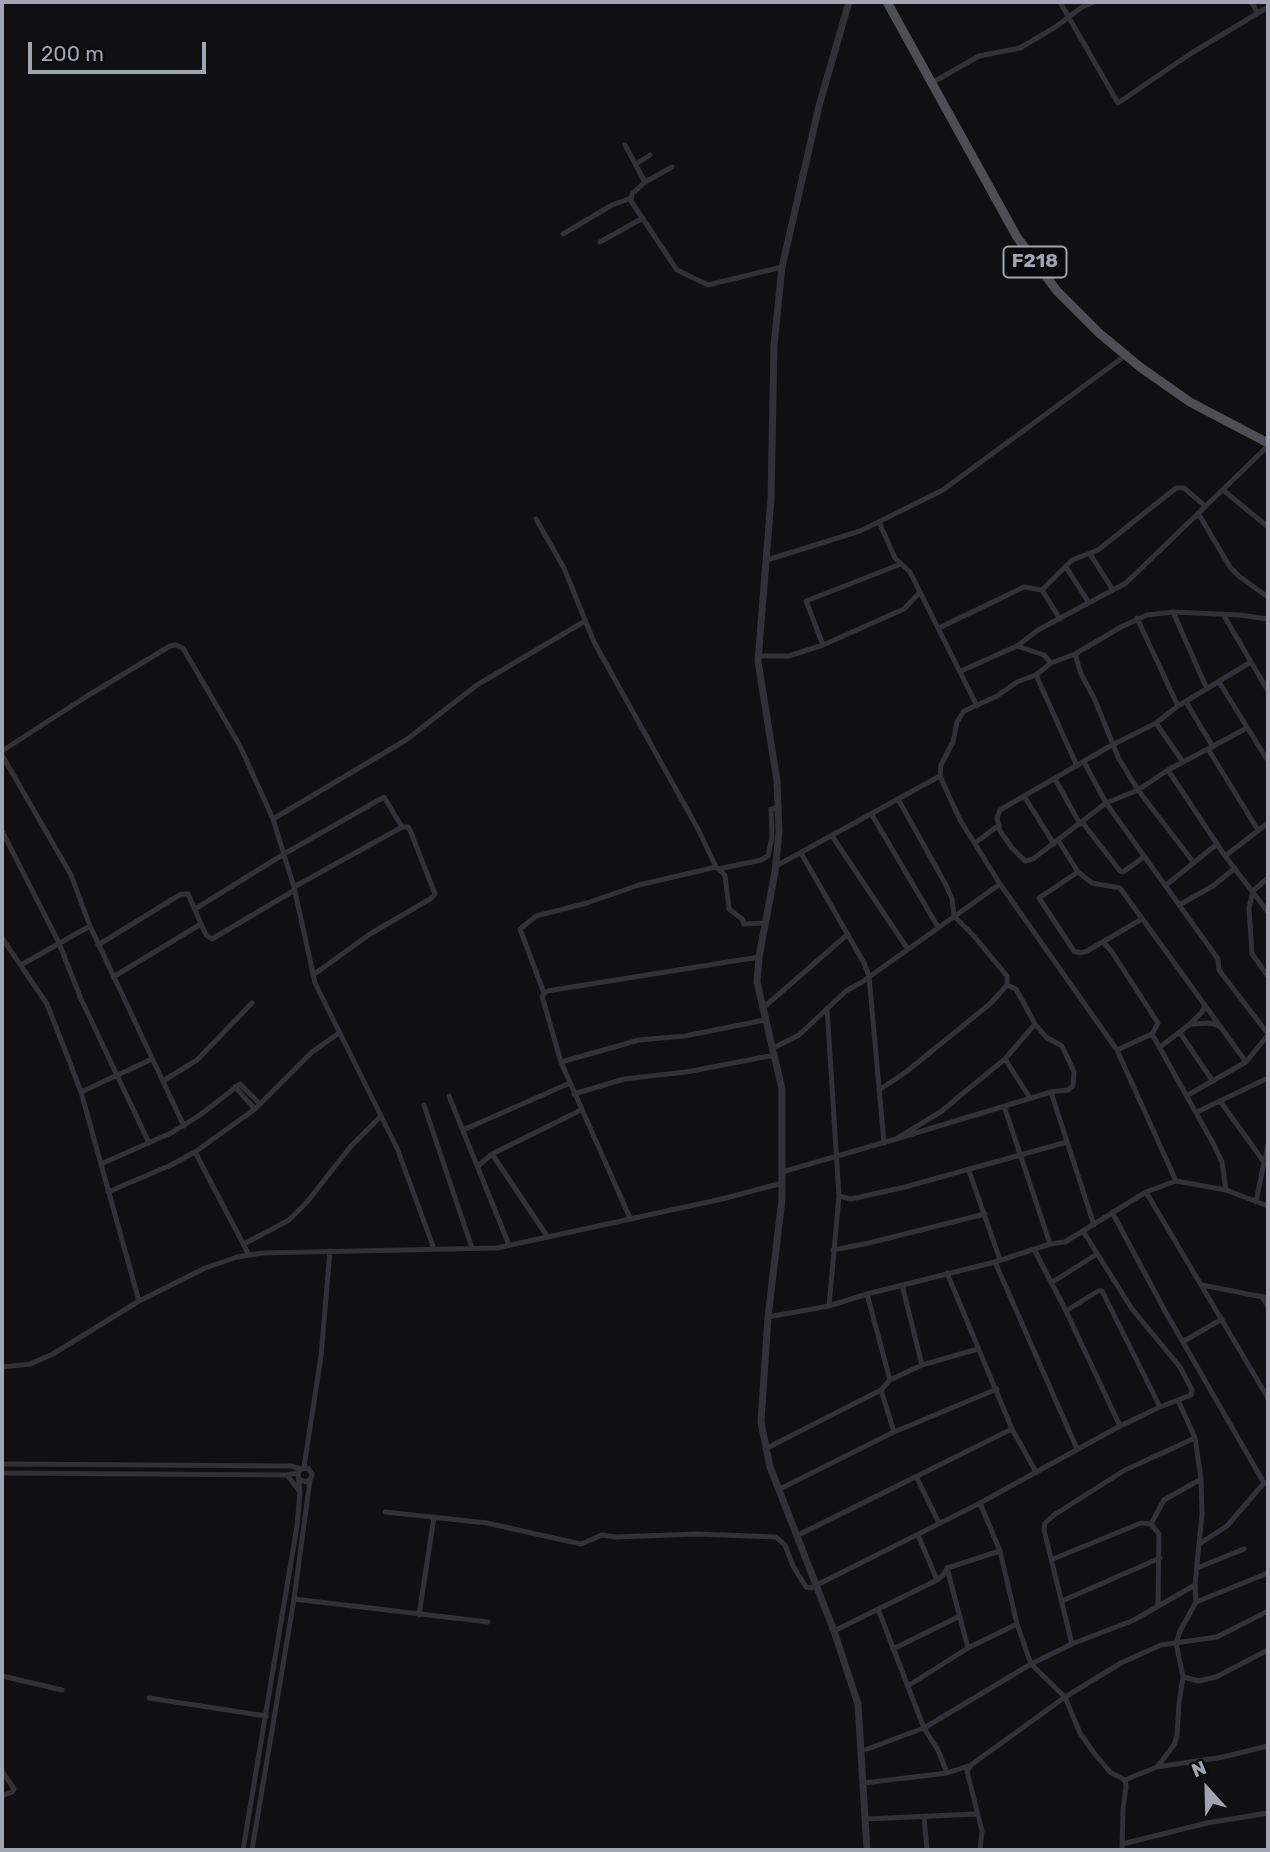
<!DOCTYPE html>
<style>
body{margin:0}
#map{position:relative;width:1270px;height:1852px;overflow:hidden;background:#101012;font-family:Rubik,sans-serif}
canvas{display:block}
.frame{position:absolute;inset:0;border:4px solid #a0a4b3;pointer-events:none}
.north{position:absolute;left:1172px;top:1754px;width:70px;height:70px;-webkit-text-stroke:5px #0b0b0d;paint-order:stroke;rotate:338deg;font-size:19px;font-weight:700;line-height:28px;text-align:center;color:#a0a4b3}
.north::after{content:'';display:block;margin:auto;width:24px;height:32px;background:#a0a4b3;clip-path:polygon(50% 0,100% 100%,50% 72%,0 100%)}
.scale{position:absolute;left:28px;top:42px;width:178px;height:32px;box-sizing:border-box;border:4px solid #a0a4b3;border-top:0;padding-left:9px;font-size:21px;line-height:24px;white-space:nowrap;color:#a0a4b3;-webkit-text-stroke:5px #0b0b0d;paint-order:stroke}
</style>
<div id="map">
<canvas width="1270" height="1852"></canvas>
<div class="frame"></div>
<div class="north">N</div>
<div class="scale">200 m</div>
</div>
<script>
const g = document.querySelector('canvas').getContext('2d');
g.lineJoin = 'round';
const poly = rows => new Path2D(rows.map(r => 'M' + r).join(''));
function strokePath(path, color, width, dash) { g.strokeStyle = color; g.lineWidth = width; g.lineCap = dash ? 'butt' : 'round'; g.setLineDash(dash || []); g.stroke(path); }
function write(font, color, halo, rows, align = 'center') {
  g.font = font + ' Rubik,sans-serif'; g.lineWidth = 7; g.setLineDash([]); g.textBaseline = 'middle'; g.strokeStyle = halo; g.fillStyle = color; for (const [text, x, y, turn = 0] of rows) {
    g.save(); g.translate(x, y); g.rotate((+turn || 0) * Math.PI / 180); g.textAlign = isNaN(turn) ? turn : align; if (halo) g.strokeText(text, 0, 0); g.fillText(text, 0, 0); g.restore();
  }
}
const minor = poly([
 [1060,2,1118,103,1190,54,1268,7],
 [1251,2,1258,13],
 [930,84,979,56,1020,48,1054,28,1082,7,1094,2],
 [625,145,645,182,632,194,631,201,677,270,708,285,782,267],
 [636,164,650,155],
 [645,182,672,167],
 [563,234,612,205,631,198],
 [600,242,643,218],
 [1223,490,1268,527],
 [1198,513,1230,567,1240,577,1268,597],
 [536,519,564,568,594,642,698,829,716,867,725,875,729,909,742,919,744,924,766,923],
 [879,522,895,558,910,572,977,706],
 [1090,554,1113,590],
 [767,560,860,531,943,490,1126,355],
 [1066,567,1089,603],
 [1042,590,1072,560,1098,550,1176,488,1184,488,1205,506],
 [1173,612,1207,689],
 [1223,614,1268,691],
 [1137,618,1178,706],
 [939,628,1024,587,1042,590,1060,619],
 [823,645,806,601,901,564],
 [1017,646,1044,655,1051,663,1075,654],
 [758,656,789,656,823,645,904,609,920,592],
 [1051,663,1036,675,1017,682,997,696,964,711,957,722,953,742,941,765,940,776,960,820,1000,884,1117,1050,1176,1181],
 [961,671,1017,646,1038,630,1126,583,1268,446],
 [1036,675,1077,766],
 [1219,682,1268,761],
 [1186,702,1213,747],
 [1156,723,1183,762],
 [1247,728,1168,770,1138,790,1106,803,1033,859,1025,861,1012,848,1000,831,997,818,1000,810,1112,745,1156,723,1178,706,1251,662],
 [1208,749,1258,830],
 [2,751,84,698,170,646,176,645,183,648,240,746,273,819,294,887,315,983,397,1148,434,1249],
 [2,755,71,875,90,926,184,1126],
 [1084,762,1106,803,1218,959,1219,970,1268,1034],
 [1168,770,1225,856,1268,912],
 [1055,779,1080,824],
 [1024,796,1054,844],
 [872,815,938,927],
 [273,819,406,740,477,685,585,621],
 [1082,822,1120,871,1123,872,1144,857],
 [2,831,59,943,81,999,149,1143],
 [832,836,907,948],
 [1058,840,1078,872,1092,883,1120,888,1246,1062],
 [975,843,999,825],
 [801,853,864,963,869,976,884,1143],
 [1225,856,1268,823],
 [1194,863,1138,790,1119,759,1094,698,1081,674,1075,654,1121,627,1147,615,1173,612,1240,615,1268,619],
 [776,866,940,776],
 [718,869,761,860,768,856,772,837,771,809,779,808],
 [1078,872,1039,898,1074,951,1081,953,1087,951,1142,919],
 [1268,878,1253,891,1249,908,1252,954,1268,976],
 [1165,886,1217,844],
 [294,887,402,827],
 [1179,905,1213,886,1235,868],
 [195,909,284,854,384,797,402,827,408,827,410,830,435,894,430,899,370,934,313,975],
 [2,938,47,1004,70,1063,81,1092,139,1301],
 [1104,943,1112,952,1158,1023,1152,1034,1117,1050],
 [98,945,181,894,188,894,206,935,212,939,295,890],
 [21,965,90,926],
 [113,977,201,924],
 [544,993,520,929,536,916,587,903,639,885,716,867],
 [763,1008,848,934],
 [827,1008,839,1196,829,1306],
 [1193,1024,1210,1023,1221,1027],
 [1180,1033,1212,1080],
 [1152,1034,1214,1145,1222,1162,1226,1190],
 [1160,1047,1190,1024,1202,1012,1205,1005],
 [773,1048,799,1035,846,991,862,982,1000,884],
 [1005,1059,1030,1098],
 [561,1062,639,1040,685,1036,765,1020],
 [163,1081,197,1060,252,1003],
 [235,1087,255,1109],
 [879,1090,906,1072,991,1003,1007,985,1007,976,973,935,954,916,952,899,946,885,898,799],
 [81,1092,152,1059],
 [1051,1092,1094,1225],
 [574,1094,624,1079,686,1072,775,1055],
 [1188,1095,1246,1062,1268,1035],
 [449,1096,509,1245],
 [1220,1101,1264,1162,1256,1202],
 [424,1105,472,1248],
 [1004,1106,1050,1244],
 [1197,1112,1268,1078],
 [463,1130,570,1083],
 [896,1139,1051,1092,1068,1090,1073,1086,1074,1072,1062,1046,1046,1037,1035,1024,1016,989,1007,985],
 [195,1152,249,1255],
 [492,1154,547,1236],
 [1265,1161,1268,1144],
 [101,1164,171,1133,200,1115,240,1084,260,1104],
 [478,1166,492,1154,581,1110],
 [969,1171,1000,1260],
 [782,1172,896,1139,942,1111,962,1094,1005,1059,1035,1024],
 [108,1192,171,1165,195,1152,255,1109,312,1052,339,1033],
 [1146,1192,1268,1398],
 [839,1196,851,1199,905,1187,1067,1142],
 [1112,1212,1165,1311,1264,1483],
 [630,1218,561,1062,542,996,547,991,759,957],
 [1083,1231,1132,1309,1180,1367,1192,1390,1191,1395,1160,1407],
 [244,1244,289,1220,307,1202,351,1146,380,1117],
 [1034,1249,1066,1311,1120,1426],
 [833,1250,869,1243,985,1214],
 [995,1262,1077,1449],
 [947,1273,1012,1429,1036,1472],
 [1051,1283,1097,1254],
 [902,1285,922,1365],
 [1202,1285,1268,1298],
 [867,1294,890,1380],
 [1262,1297,1268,1307],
 [768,1317,829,1306,867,1294,995,1262,1050,1244,1065,1242,1146,1192,1176,1181,1226,1190,1268,1206],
 [1184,1341,1222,1319],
 [2,1367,30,1364,53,1354,139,1301,205,1268,237,1257,262,1253,497,1248,722,1199,782,1183],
 [894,1432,881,1390,890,1380,922,1365,978,1349],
 [765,1449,881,1390],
 [2,1464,291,1466,301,1469],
 [304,1467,321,1356,330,1251],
 [2,1473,287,1475,298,1473],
 [287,1475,300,1492],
 [917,1478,939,1523],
 [778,1490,894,1432,997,1389],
 [385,1512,487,1523,581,1544,602,1535,615,1537,697,1534,776,1537,785,1545,793,1566,806,1587,811,1588,980,1503,1120,1426,1160,1407,1102,1291,1098,1291,1066,1311],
 [1151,1524,1164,1500,1201,1479],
 [918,1535,937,1580],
 [796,1536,1012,1429],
 [1199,1544,1227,1526,1264,1483,1268,1483],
 [1053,1559,1141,1523,1151,1524,1159,1534,1158,1606],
 [947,1568,968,1648],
 [1197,1568,1244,1549],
 [294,1599,488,1622],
 [1062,1601,1160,1558],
 [1196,1602,1268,1573],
 [878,1609,924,1728,938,1750,947,1773],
 [1268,1611,1217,1637,1161,1645,1121,1663,1065,1697,1080,1733,1094,1753,1110,1772,1125,1780,1157,1767,1223,1757,1268,1746],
 [419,1615,434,1517],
 [834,1631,937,1580,943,1575,947,1568,1000,1551],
 [1072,1644,1044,1530,1045,1523,1054,1515,1125,1470,1195,1438],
 [893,1649,958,1617],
 [2,1676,62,1690],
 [1183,1677,1199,1681,1216,1677,1268,1650],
 [908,1686,968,1648,1017,1624],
 [149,1698,266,1716],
 [862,1751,924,1728,1031,1664,1017,1624,1000,1551,980,1503],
 [971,1765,967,1771,982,1831,980,1850],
 [1157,1767,1174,1745,1177,1736,1179,1703,1183,1677,1176,1643,1180,1631,1196,1602,1195,1585,1202,1514,1201,1479,1195,1438,1178,1400],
 [2,1771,14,1789,12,1792,2,1796],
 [864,1783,947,1773,971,1765,1065,1697,1031,1664,1072,1644,1134,1620,1195,1585],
 [924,1817,927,1850],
 [866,1819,976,1814],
 [1122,1844,1207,1823,1268,1813],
 [243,1850,297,1526,300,1492,298,1473,301,1469,308,1468,312,1474,311,1478,307,1482,300,1480],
 [252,1850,294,1599,310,1480],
 [1122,1850,1123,1809,1126,1787,1125,1780]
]);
const tertiary = poly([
 [849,2,819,106,782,267,774,345,771,499,758,661,777,781,779,832,775,872,759,957,757,982,782,1089,782,1199,768,1317,761,1422,770,1467,834,1631,858,1704,867,1850]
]);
const primary = poly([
 [887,2,1017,237,1057,291,1099,333,1140,367,1190,402,1268,443]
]);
const shields = [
 [1035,262,63]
];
const shieldNames = [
 ["F218",1035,262]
];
strokePath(minor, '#313137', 5);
strokePath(tertiary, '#313137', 7);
strokePath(primary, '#4d4e56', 9);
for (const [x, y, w] of shields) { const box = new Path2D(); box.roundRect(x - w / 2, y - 15.5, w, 31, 5); g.fillStyle = '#0b0b0d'; g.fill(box); strokePath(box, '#a0a4b3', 2); }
write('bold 19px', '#a0a4b3', null, shieldNames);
</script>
